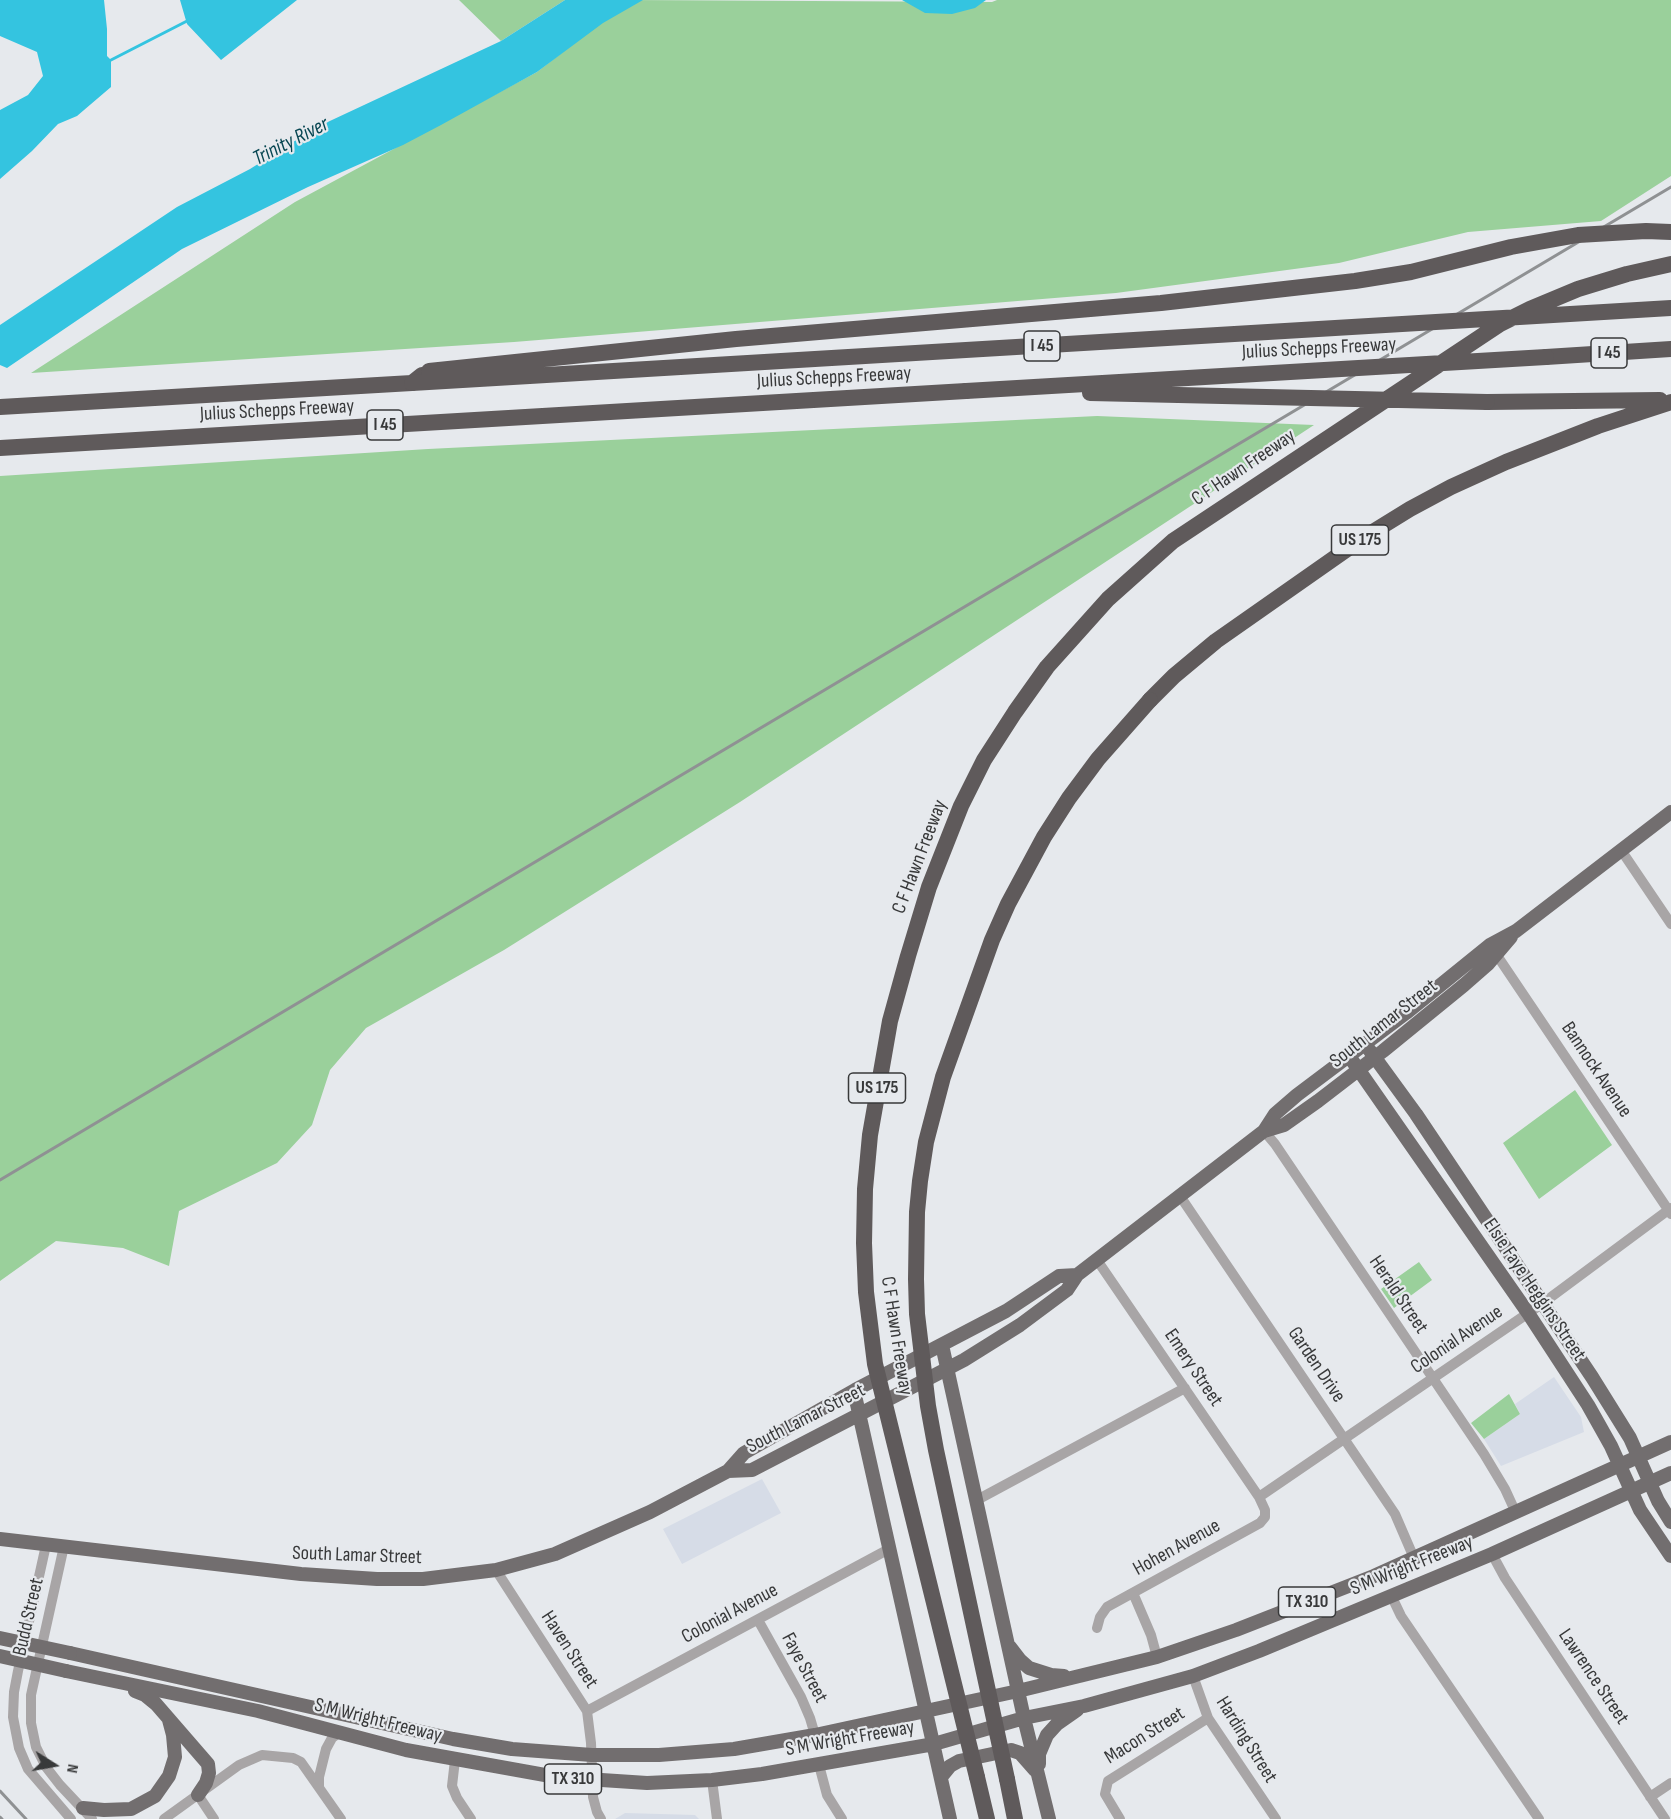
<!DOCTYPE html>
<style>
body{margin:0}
#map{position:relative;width:1671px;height:1819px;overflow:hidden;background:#e6e9ed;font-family:"Sofia Sans Condensed",sans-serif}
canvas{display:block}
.north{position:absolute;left:24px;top:1735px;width:60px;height:60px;-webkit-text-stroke:4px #e6e9ed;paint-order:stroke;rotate:101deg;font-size:16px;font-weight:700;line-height:24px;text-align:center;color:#38393a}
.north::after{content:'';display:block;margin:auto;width:21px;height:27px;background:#38393a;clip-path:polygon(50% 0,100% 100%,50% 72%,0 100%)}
</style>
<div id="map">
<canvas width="1671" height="1819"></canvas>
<div class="north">N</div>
</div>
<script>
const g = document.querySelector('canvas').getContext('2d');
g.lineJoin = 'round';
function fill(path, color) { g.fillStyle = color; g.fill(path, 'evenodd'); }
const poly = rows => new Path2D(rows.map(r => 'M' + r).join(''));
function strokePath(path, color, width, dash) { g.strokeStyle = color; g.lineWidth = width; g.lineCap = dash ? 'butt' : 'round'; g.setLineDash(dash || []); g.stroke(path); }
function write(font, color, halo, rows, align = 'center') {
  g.font = font + ' "Sofia Sans Condensed",sans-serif'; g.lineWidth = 4.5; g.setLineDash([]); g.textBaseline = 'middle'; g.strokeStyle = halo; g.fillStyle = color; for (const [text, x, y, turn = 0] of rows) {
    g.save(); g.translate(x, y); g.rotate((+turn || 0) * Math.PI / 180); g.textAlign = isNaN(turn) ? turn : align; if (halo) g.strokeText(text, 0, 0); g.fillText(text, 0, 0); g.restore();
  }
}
const built = poly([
 [1554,1377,1581,1417,1584,1432,1501,1466,1484,1439,1520,1414,1515,1404],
 [762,1479,781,1513,682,1564,663,1529],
 [625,1813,695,1815,699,1819,615,1819]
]);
const green = poly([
 [459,0,565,0,501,41],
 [630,0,992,2,997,0,1671,0,1671,176,1601,221,1468,232,1339,263,1116,293,514,342,31,373,295,202,537,72],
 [1097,416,1314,425,740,802,504,950,366,1028,330,1070,312,1125,277,1163,179,1211,169,1266,123,1248,56,1241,0,1281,0,476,428,449],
 [1575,1090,1612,1145,1539,1199,1503,1143],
 [1419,1262,1432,1280,1394,1308,1381,1289],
 [1509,1394,1520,1414,1484,1439,1471,1423]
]);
const water = poly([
 [0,0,104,0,107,29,107,56,111,60,111,87,77,116,58,124,32,151,0,179,0,110,28,95,43,76,37,52,0,36],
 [180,0,297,0,221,60,187,24],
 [565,0,643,0,603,23,537,72,441,125,403,145,308,187,182,249,7,368,0,365,0,325,177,207,250,169,317,127,501,41],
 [902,0,986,0,975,8,952,14,925,13]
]);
const stream = poly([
 [111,60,189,20]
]);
const minor = poly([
 [1621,850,1671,924],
 [1492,948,1671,1214],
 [1264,1131,1275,1144,1484,1454,1505,1489,1516,1513],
 [1180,1196,1395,1514,1414,1558],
 [1259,1497,1543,1303,1671,1208],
 [977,1500,1185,1388],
 [46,1545,18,1671,14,1692,13,1717,19,1748,28,1769,71,1819],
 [64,1546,31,1695,31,1723,36,1747,46,1767,60,1785,92,1819],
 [1492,1554,1505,1578,1665,1819],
 [496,1570,587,1711,591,1743,593,1797,597,1812,601,1819],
 [1133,1593,1151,1635,1157,1657],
 [1391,1595,1401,1616,1539,1819],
 [758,1620,801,1697,810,1718,815,1735],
 [1097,1628,1100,1617,1107,1607,1260,1523,1265,1517,1265,1510,1259,1497,1097,1260],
 [1193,1676,1208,1718,1276,1819],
 [587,1711,889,1549],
 [455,1760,452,1786,457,1798,471,1819],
 [819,1765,827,1795,842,1819],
 [712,1780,717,1819],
 [319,1787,319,1777,326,1749,332,1738,340,1732],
 [198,1795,214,1819],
 [1650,1797,1671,1783],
 [164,1819,239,1765,262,1755,293,1758,301,1762,341,1819],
 [1120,1819,1105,1794,1108,1781,1208,1718]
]);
const major = poly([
 [1365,1044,1416,1114,1592,1377,1630,1438,1658,1501,1671,1522],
 [1349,1056,1528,1313,1588,1405,1611,1446,1640,1510,1671,1556],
 [1264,1131,1284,1125,1318,1101,1383,1051,1464,985,1488,964,1511,937],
 [1077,1275,1059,1276,1006,1311,855,1390,744,1453,728,1471,752,1470,964,1360,1020,1325,1067,1290,1077,1275,1264,1131,1275,1114,1297,1095,1406,1013,1490,945,1516,931,1671,812],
 [942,1345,1024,1718,1049,1819],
 [854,1391,950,1819],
 [0,1539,301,1574,377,1579,423,1579,496,1570,555,1554,650,1512,728,1471],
 [1010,1647,1020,1660,1029,1668,1051,1675,1064,1676],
 [70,1653,453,1739,512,1749,592,1755,659,1755,734,1749,815,1735,1018,1691,1157,1657,1236,1630,1374,1576,1671,1442],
 [66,1671,258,1711,406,1750,556,1777,647,1783,712,1780,762,1774,934,1744,1024,1718,1084,1706,1193,1676,1259,1651,1492,1554,1671,1473],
 [135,1691,145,1695,156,1704,208,1764,209,1773,206,1783,198,1795],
 [1039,1764,1039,1754,1047,1735,1057,1724,1077,1710],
 [941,1777,950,1766,959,1761,1011,1750,1020,1753,1035,1770],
 [83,1808,104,1810,131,1809,155,1796,169,1776,175,1757,173,1735,169,1720]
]);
const highway = poly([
 [1546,357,1671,349],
 [1487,402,1660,400],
 [0,407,412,383,422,375],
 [0,448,966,391],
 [1150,700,1174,676,1216,641,1363,538,1410,509,1451,487,1506,462,1598,426,1671,402],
 [977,1777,987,1819],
 [1007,1779,1015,1819]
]);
const rail = poly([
 [0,1180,1671,187],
 [0,1791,26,1819],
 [0,1817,2,1819]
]);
const majorBridge = poly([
 [0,1638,70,1653],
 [0,1656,66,1671]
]);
const highwayBridge = poly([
 [429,371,736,339,1161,303,1355,281,1411,272,1511,247,1578,235,1646,231,1671,232],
 [412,383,1671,308],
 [966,391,1546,357],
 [1090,393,1487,402],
 [977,1777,875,1364,866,1292,864,1243,865,1189,870,1135,890,1021,908,956,929,887,961,806,984,760,1015,712,1047,667,1108,599,1173,541,1500,324,1530,309,1578,289,1627,274,1671,264],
 [1007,1779,936,1450,928,1406,917,1314,916,1279,917,1212,920,1181,926,1142,943,1077,992,940,1008,904,1044,837,1069,798,1098,759,1150,700]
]);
const shields = [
 [1042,346,36],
 [1609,353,36],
 [385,425,36],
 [1360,540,57],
 [877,1088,57],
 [1307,1602,57],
 [573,1779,57]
];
const shieldNames = [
 ["I 45",1042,346],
 ["I 45",1609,353],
 ["I 45",385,425],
 ["US 175",1360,540],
 ["US 175",877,1088],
 ["TX 310",1307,1602],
 ["TX 310",573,1779]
];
const streetNames = [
 ["Julius Schepps Freeway",1319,349,-3],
 ["Julius Schepps Freeway",834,378,-3],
 ["Julius Schepps Freeway",277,411,-3],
 ["C F Hawn Freeway",1244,468,-34],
 ["C F Hawn Freeway",920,857,-69],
 ["South Lamar Street",1384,1024,-38],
 ["Bannock Avenue",1596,1070,56],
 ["Elsie Faye Heggins Street",1534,1290,56],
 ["Herald Street",1398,1295,56],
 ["C F Hawn Freeway",896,1336,81],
 ["Colonial Avenue",1457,1340,-34],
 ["Garden Drive",1316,1365,56],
 ["Emery Street",1193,1368,56],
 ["South Lamar Street",806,1419,-27],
 ["Hohen Avenue",1177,1548,-29],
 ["South Lamar Street",357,1556,2],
 ["S M Wright Freeway",1412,1566,-22],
 ["Colonial Avenue",730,1614,-28],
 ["Budd Street",29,1617,-77],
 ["Haven Street",569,1650,57],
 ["Faye Street",804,1668,62],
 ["Lawrence Street",1593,1677,56],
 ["S M Wright Freeway",378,1721,14],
 ["Macon Street",1145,1736,-32],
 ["S M Wright Freeway",850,1739,-10],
 ["Harding Street",1246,1740,58]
];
const waterNames = [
 ["Trinity River",291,142,-27]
];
fill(built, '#d6dce7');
fill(green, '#9ad09b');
fill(water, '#34c4e0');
strokePath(stream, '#34c4e0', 3);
strokePath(minor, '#a8a5a6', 10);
strokePath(major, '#726e6f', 14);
strokePath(highway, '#5f5a5b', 16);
strokePath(rail, '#8f9193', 3);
strokePath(majorBridge, '#726e6f', 14);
strokePath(highwayBridge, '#5f5a5b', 16);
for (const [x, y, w] of shields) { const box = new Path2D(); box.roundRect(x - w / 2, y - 15, w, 30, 4.5); g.fillStyle = '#e6e9ed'; g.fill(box); strokePath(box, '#38393a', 1.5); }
write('bold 18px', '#38393a', null, shieldNames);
write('20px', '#38393a', '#e6e9ed', streetNames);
write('italic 21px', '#074652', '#e6e9ed', waterNames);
</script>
